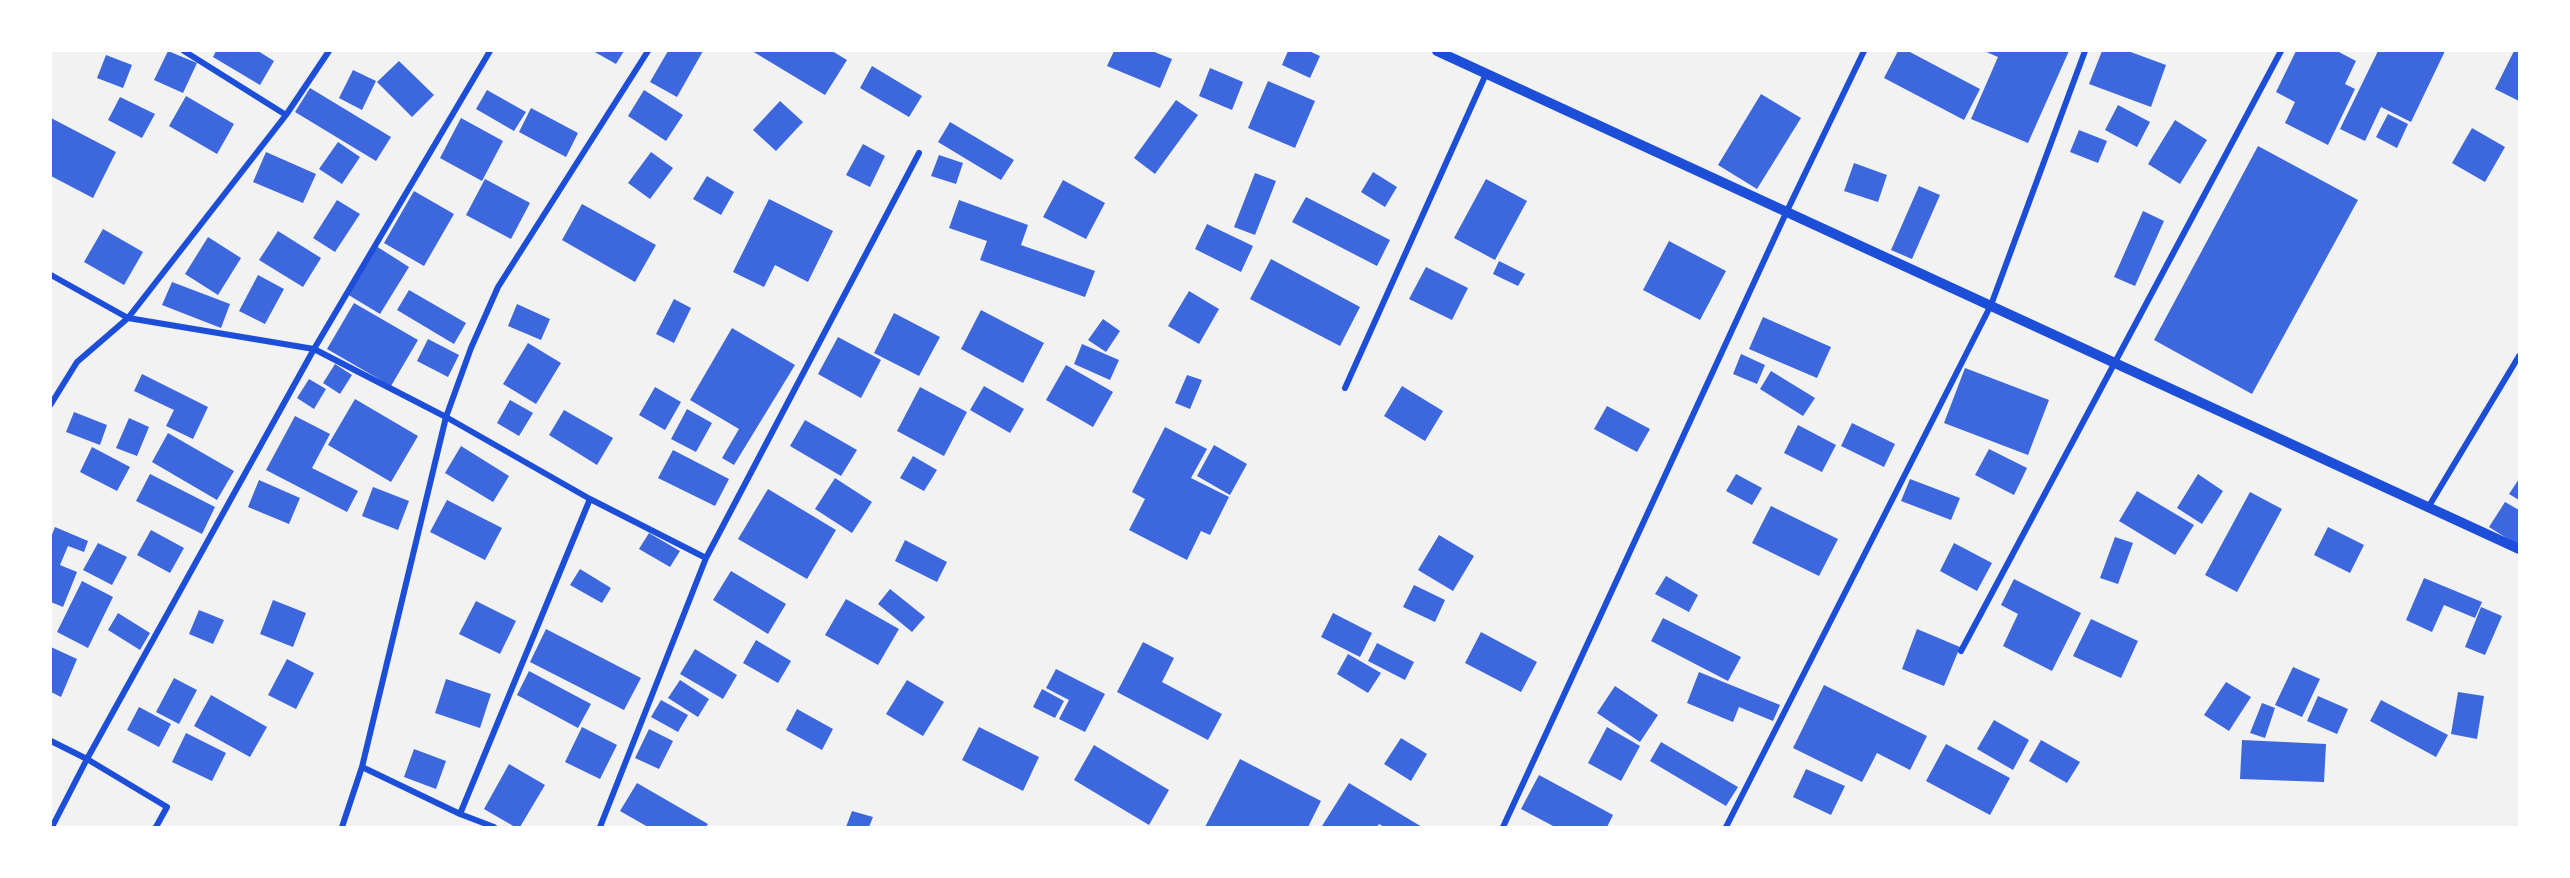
<!DOCTYPE html>
<style>
body{margin:0}
#map{position:relative;width:2570px;height:878px;overflow:hidden;background:#f2f2f2;font-family:"Noto Sans",sans-serif}
canvas{display:block}
.frame{position:absolute;inset:0;border:52px solid #fff;pointer-events:none}
</style>
<div id="map">
<canvas width="2570" height="878"></canvas>
<div class="frame"></div>
</div>
<script>
const g = document.querySelector('canvas').getContext('2d');
g.lineJoin = 'round';
function fill(path, color) { g.fillStyle = color; g.fill(path, 'evenodd'); }
const poly = rows => new Path2D(rows.map(r => 'M' + r).join(''));
function strokePath(path, color, width, dash) { g.strokeStyle = color; g.lineWidth = width; g.lineCap = dash ? 'butt' : 'round'; g.setLineDash(dash || []); g.stroke(path); }
const building = poly([
 [168,51,197,63,183,93,154,80],
 [216,51,258,51,274,61,260,85,213,57],
 [593,51,624,51,616,64],
 [668,51,703,51,677,97,650,82],
 [752,51,832,51,847,60,825,95],
 [1114,51,1152,51,1172,59,1160,88,1107,66],
 [1288,51,1309,51,1320,56,1310,78,1282,65],
 [1898,51,1908,51,1980,89,1964,120,1884,78],
 [1984,51,2069,51,2028,143,1971,119,1998,57],
 [2102,51,2128,51,2166,65,2151,107,2089,84],
 [2296,51,2337,51,2356,61,2345,84,2355,89,2328,145,2285,123,2295,102,2276,92],
 [2378,51,2445,51,2411,122,2381,107,2365,141,2340,129],
 [2514,51,2519,51,2519,101,2495,89],
 [106,55,132,65,123,88,97,78],
 [399,61,434,95,412,117,377,82],
 [872,66,922,96,909,117,860,88],
 [1210,68,1243,82,1232,110,1199,96],
 [353,70,376,81,362,110,339,98],
 [1268,81,1315,101,1295,148,1248,128],
 [310,88,391,137,376,161,295,112],
 [487,90,526,112,514,131,476,109],
 [644,90,683,115,666,141,628,116],
 [1761,94,1801,118,1757,189,1718,165],
 [186,96,234,124,217,154,169,126],
 [120,97,155,114,142,138,108,120],
 [1176,100,1198,115,1155,174,1134,158],
 [780,101,803,122,776,151,753,130],
 [2118,105,2150,122,2137,147,2105,130],
 [531,108,578,133,566,157,519,132],
 [2388,114,2408,124,2397,148,2376,137],
 [51,118,116,152,93,198,51,176],
 [461,118,503,141,482,181,440,158],
 [2175,120,2207,140,2180,184,2148,164],
 [950,122,1014,160,1001,180,938,142],
 [2472,128,2505,147,2485,182,2452,163],
 [2079,130,2107,141,2098,163,2070,152],
 [338,142,360,157,342,184,319,169],
 [863,144,885,156,870,187,846,175],
 [2258,146,2358,200,2252,394,2154,340],
 [266,152,316,174,303,203,253,182],
 [651,152,673,168,650,199,628,183],
 [939,155,963,163,956,184,931,176],
 [1854,163,1887,175,1878,202,1844,191],
 [1373,172,1397,187,1385,207,1361,192],
 [1255,173,1276,181,1255,235,1234,227],
 [707,176,734,192,721,215,693,199],
 [485,179,530,203,511,239,466,215],
 [1486,179,1527,201,1495,260,1454,238],
 [1063,180,1105,203,1086,239,1043,217],
 [1919,186,1940,195,1912,259,1891,250],
 [414,191,454,214,424,266,384,243],
 [1306,197,1390,240,1377,266,1292,222],
 [769,199,833,231,808,282,775,265,764,287,733,272],
 [337,200,360,214,335,252,313,238],
 [959,200,1028,225,1021,245,1095,271,1085,297,980,260,987,241,949,228],
 [582,204,656,245,635,282,562,240],
 [2143,211,2164,221,2135,286,2114,277],
 [1207,224,1253,246,1241,272,1195,249],
 [103,229,143,252,124,285,84,262],
 [278,231,321,258,303,287,259,260],
 [208,237,241,258,218,295,185,274],
 [1669,241,1726,271,1700,320,1643,290],
 [376,246,409,267,380,314,347,294],
 [1271,259,1360,307,1340,346,1250,299],
 [1499,261,1525,274,1518,286,1493,274],
 [1426,267,1468,288,1452,320,1409,299],
 [258,275,284,289,265,324,239,311],
 [172,282,230,304,221,328,162,305],
 [409,290,466,323,454,344,397,310],
 [1189,291,1219,309,1199,344,1168,326],
 [674,299,691,308,674,343,656,334],
 [354,303,418,340,391,386,327,349],
 [517,304,550,319,541,340,508,326],
 [981,310,1044,343,1023,383,961,349],
 [894,313,940,337,919,376,874,353],
 [1763,317,1831,347,1817,378,1749,349],
 [1103,319,1120,331,1106,352,1088,340],
 [732,328,795,365,734,465,722,458,739,429,690,400],
 [838,337,881,360,861,398,818,374],
 [428,339,459,355,448,377,417,361],
 [528,343,561,363,536,404,503,384],
 [1082,344,1119,360,1110,380,1074,364],
 [1741,354,1765,365,1757,384,1733,374],
 [335,364,352,375,340,394,323,383],
 [1066,365,1113,392,1093,427,1046,400],
 [1965,368,2049,400,2028,455,1944,423],
 [1771,371,1815,398,1803,416,1760,389],
 [142,374,208,407,193,439,166,426,174,410,134,391],
 [1187,375,1202,380,1190,409,1175,403],
 [309,379,326,389,314,409,297,398],
 [984,386,1024,409,1010,433,970,410],
 [1402,386,1443,411,1425,441,1384,416],
 [655,387,681,402,665,430,639,415],
 [920,387,967,412,944,456,897,431],
 [355,399,418,436,391,482,328,445],
 [510,400,533,413,519,436,497,423],
 [1607,406,1650,429,1637,452,1594,429],
 [687,409,712,423,696,452,671,439],
 [564,410,613,438,597,465,549,435],
 [74,412,107,425,100,445,66,432],
 [295,416,330,434,312,468,358,491,347,512,266,470],
 [129,418,149,427,137,456,116,448],
 [805,420,857,450,841,476,790,446],
 [1852,423,1895,444,1884,467,1841,446],
 [1798,425,1836,445,1822,472,1784,453],
 [1165,427,1207,449,1191,478,1229,497,1210,535,1201,531,1187,560,1129,530,1145,499,1132,492],
 [168,433,234,471,217,500,152,462],
 [1214,445,1247,464,1230,495,1197,476],
 [461,446,509,476,493,502,445,473],
 [92,447,130,467,117,491,80,472],
 [1989,449,2027,468,2014,495,1975,475],
 [673,450,729,479,715,506,658,478],
 [913,456,937,470,924,491,900,478],
 [150,474,215,507,202,534,136,501],
 [1736,474,1762,488,1752,505,1726,491],
 [2198,474,2223,491,2202,524,2177,508],
 [835,478,872,502,852,533,815,509],
 [1910,479,1960,498,1951,520,1901,501],
 [2519,479,2519,500,2509,494],
 [259,480,300,498,289,524,248,507],
 [373,487,409,501,398,530,362,516],
 [768,489,836,530,807,579,738,539],
 [2137,491,2194,525,2175,555,2119,521],
 [2250,492,2282,509,2237,592,2205,575],
 [447,500,502,528,485,560,430,532],
 [2505,502,2519,510,2519,546,2489,527],
 [1771,506,1838,539,1819,576,1752,543],
 [55,527,88,541,84,552,68,546,60,565,77,572,63,607,51,602,51,537],
 [2328,527,2364,545,2350,573,2314,555],
 [151,530,184,548,170,573,137,555],
 [649,533,680,551,670,567,639,549],
 [1439,535,1474,556,1453,591,1418,570],
 [2115,537,2133,543,2118,584,2100,578],
 [905,540,947,562,937,582,895,561],
 [98,543,127,557,112,585,83,570],
 [1954,543,1992,563,1977,591,1940,571],
 [580,569,611,588,602,603,570,585],
 [731,571,786,604,768,634,713,600],
 [1666,576,1698,595,1689,612,1655,594],
 [2424,578,2482,602,2475,618,2444,605,2432,632,2406,620],
 [2014,579,2081,613,2052,671,2003,646,2018,614,2001,605],
 [82,581,113,597,88,648,57,632],
 [1414,585,1445,600,1435,622,1403,607],
 [890,589,925,617,912,632,878,604],
 [846,599,899,629,878,665,825,635],
 [273,600,306,613,293,647,260,634],
 [476,601,516,621,500,654,459,634],
 [2481,607,2502,616,2485,655,2465,647],
 [199,610,224,620,213,644,189,634],
 [118,613,150,633,140,650,108,630],
 [1333,613,1372,633,1360,657,1321,637],
 [1663,618,1741,657,1728,681,1651,641],
 [2091,619,2138,641,2121,678,2073,656],
 [546,629,641,678,624,710,530,662],
 [1917,629,1960,647,1944,686,1902,669],
 [1481,632,1537,662,1521,692,1465,663],
 [756,640,791,661,778,683,743,663],
 [1143,642,1174,658,1162,682,1222,714,1208,740,1117,692],
 [1377,643,1414,662,1405,680,1368,661],
 [51,647,77,659,61,697,51,692],
 [695,649,737,675,723,699,680,674],
 [1348,654,1381,673,1368,693,1337,674],
 [287,659,314,673,296,709,268,695],
 [2293,667,2320,679,2302,717,2275,705],
 [1056,669,1105,694,1085,732,1059,719,1069,700,1046,688],
 [529,671,591,704,578,728,517,695],
 [1699,672,1780,705,1773,721,1739,707,1733,722,1687,703],
 [174,678,197,690,179,724,156,712],
 [446,679,491,694,480,728,435,713],
 [680,680,709,699,698,717,668,698],
 [907,680,944,702,923,736,886,714],
 [2226,682,2251,697,2229,731,2204,715],
 [1824,685,1927,736,1910,770,1877,753,1862,782,1793,748],
 [1615,686,1658,715,1640,742,1597,713],
 [1042,689,1064,701,1055,718,1033,707],
 [2458,692,2484,696,2477,739,2451,734],
 [211,695,267,727,250,757,194,726],
 [2318,696,2348,709,2337,734,2307,721],
 [661,700,688,715,678,732,651,717],
 [2381,700,2448,735,2436,757,2370,721],
 [2262,703,2275,708,2265,738,2250,733],
 [139,707,171,724,159,747,127,730],
 [797,709,833,729,822,750,786,730],
 [1994,720,2029,740,2013,770,1977,749],
 [582,727,617,745,600,779,565,762],
 [979,727,1039,757,1023,791,962,760],
 [1607,727,1640,746,1621,781,1588,763],
 [649,729,673,741,659,769,635,758],
 [186,733,226,753,212,781,172,762],
 [1401,738,1427,754,1411,781,1384,764],
 [2041,740,2080,762,2067,783,2029,761],
 [2242,740,2326,744,2324,782,2240,779],
 [1661,742,1738,787,1726,806,1650,761],
 [1946,744,2010,778,1990,815,1926,781],
 [1094,745,1169,790,1149,825,1074,780],
 [414,749,446,761,436,789,404,777],
 [1240,759,1321,801,1308,827,1205,827],
 [509,764,545,785,520,827,515,827,484,809],
 [1806,769,1845,786,1831,815,1793,797],
 [1539,775,1613,815,1607,827,1555,827,1521,809],
 [637,783,708,824,706,827,648,827,620,811],
 [1349,783,1422,827,1384,827,1379,824,1377,827,1322,826],
 [852,811,873,817,869,827,846,827]
]);
const minor = poly([
 [184,51,286,115,329,51],
 [51,275,128,318,286,115],
 [1345,388,1486,74],
 [51,404,77,362,128,318,314,349,446,417,590,499,706,558,919,153],
 [2429,506,2519,356],
 [1961,651,2281,51],
 [51,741,87,759,52,827],
 [460,814,590,499],
 [156,827,167,807,87,759,314,349,490,51],
 [342,827,362,767],
 [494,827,460,814,362,767,446,417,471,348,498,287,648,51],
 [600,827,706,558],
 [1503,827,1786,213,1864,51],
 [1726,827,1991,305,2085,51]
]);
const tertiary = poly([
 [1437,51,2519,549]
]);
fill(building, '#3d67dc');
strokePath(minor, '#1d4ed8', 6);
strokePath(tertiary, '#1d4ed8', 10);
</script>
